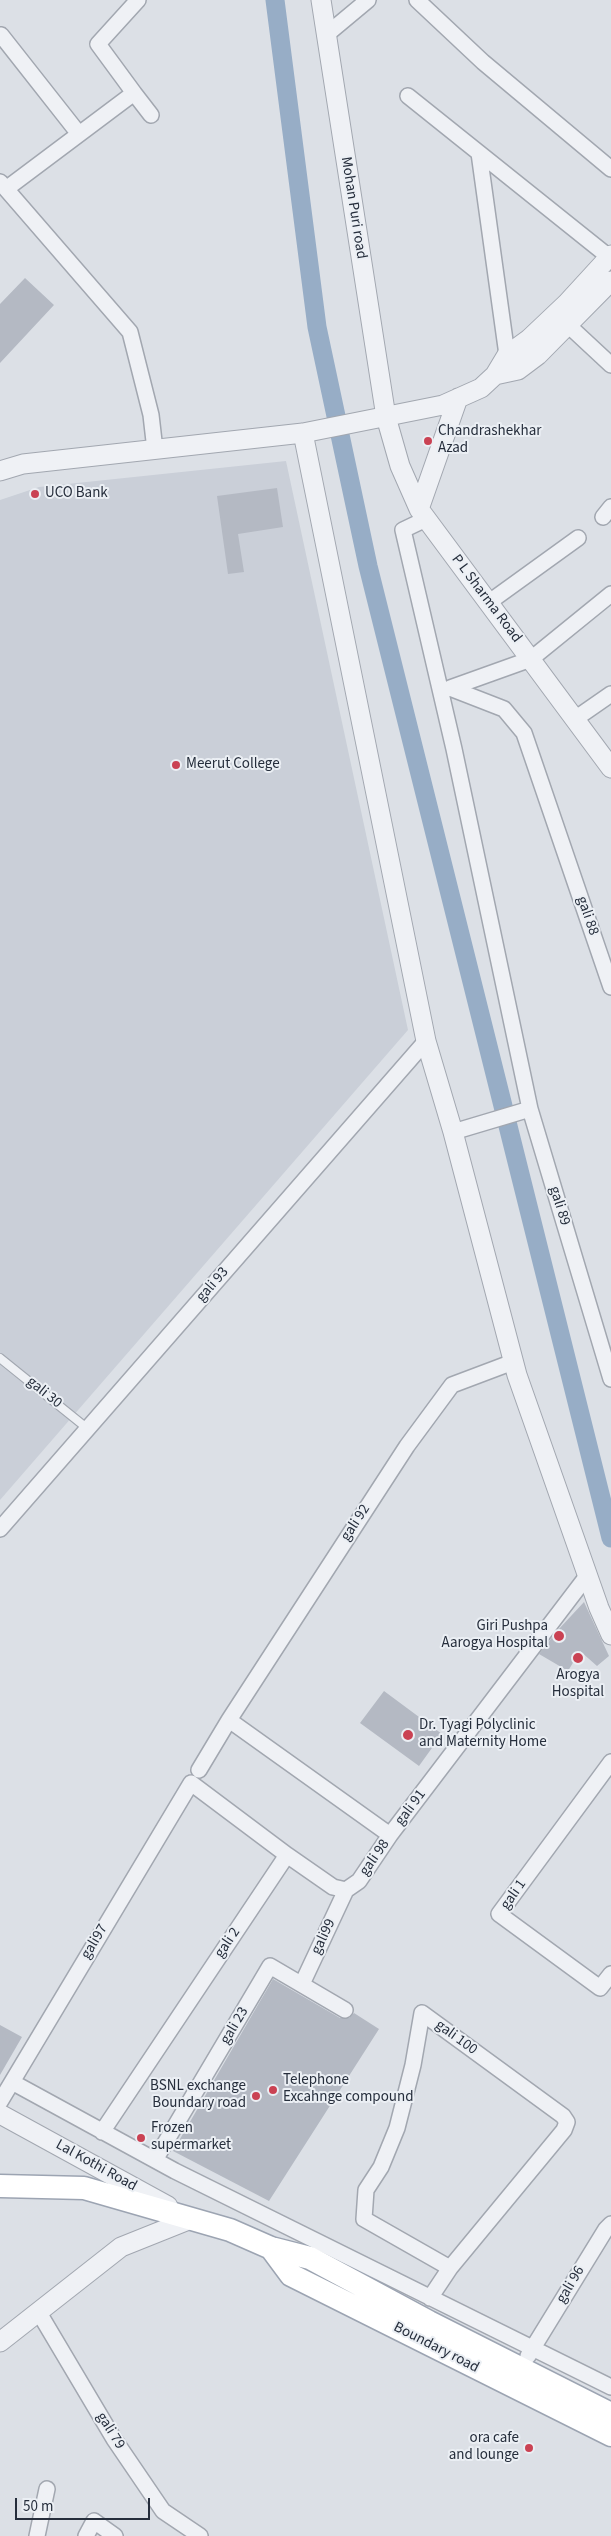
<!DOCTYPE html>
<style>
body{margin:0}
#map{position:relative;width:611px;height:2536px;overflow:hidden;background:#dce0e6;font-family:"Source Sans 3",sans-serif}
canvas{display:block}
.scale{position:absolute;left:15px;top:2498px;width:135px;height:22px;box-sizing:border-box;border:2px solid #262e3c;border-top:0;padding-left:6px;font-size:15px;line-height:18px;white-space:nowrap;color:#262e3c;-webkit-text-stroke:4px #ebeff4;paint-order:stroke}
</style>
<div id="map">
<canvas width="611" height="2536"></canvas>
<div class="scale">50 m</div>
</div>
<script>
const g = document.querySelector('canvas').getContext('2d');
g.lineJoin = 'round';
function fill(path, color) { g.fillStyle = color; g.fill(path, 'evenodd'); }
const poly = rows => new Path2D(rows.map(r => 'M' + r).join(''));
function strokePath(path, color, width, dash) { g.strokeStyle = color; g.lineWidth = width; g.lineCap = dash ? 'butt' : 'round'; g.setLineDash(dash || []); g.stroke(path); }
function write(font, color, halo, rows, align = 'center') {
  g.font = font + ' "Source Sans 3",sans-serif'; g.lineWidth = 4; g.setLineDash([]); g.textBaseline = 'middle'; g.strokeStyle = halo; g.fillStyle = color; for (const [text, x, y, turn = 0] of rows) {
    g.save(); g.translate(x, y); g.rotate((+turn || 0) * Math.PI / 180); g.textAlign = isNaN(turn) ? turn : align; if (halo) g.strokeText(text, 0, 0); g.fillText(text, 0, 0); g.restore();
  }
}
const built = poly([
 [286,461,408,1030,0,1500,0,500,39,487]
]);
const canal = poly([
 [275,0,317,327,368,566,611,1538]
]);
const building = poly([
 [25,278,54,305,0,363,0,304],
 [277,488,283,527,238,534,244,572,228,574,217,496],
 [584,1602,609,1656,597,1666,580,1651,568,1671,539,1654,558,1630],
 [384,1691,442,1734,419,1766,360,1723],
 [273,1979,340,2018,349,2018,354,2013,379,2029,269,2201,173,2151],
 [0,2025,22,2037,0,2075]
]);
const service = poly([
 [0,1358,88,1429]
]);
const minor = poly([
 [417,0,483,62,611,169],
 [1,35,79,134],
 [326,35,368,0],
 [134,93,98,44,138,0],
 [408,96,609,257],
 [479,153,507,355],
 [0,182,130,332,151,415,155,450],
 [6,189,134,93,151,115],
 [568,325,611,365],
 [603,517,611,507],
 [426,519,403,530,454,749,530,1109],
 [488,603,578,538],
 [450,688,504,709,524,733,611,987],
 [450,688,531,659,611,594],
 [575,719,611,694],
 [453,1132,530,1109,611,1379],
 [0,1529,426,1041],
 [229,1720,407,1446,452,1385,513,1362],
 [611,1762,499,1914,600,1988,611,1974],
 [199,1770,229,1720,390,1835,587,1576],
 [287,1855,333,1887,346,1890,359,1881,390,1835],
 [302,1984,346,1890],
 [12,2082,175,2171,611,2387],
 [0,2102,191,1783,287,1855,102,2132],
 [155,2160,270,1966,345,2010],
 [430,2298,450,2268,564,2130,567,2122,563,2116,422,2013,413,2065,397,2128,381,2167,366,2190,364,2219,450,2268],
 [38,2311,114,2439,163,2511,200,2536],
 [528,2356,606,2229,611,2224],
 [37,2536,47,2489],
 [86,2536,94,2521,115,2536]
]);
const tertiary = poly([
 [321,0,386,417,400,466,419,509,611,768],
 [495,375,518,370,538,355,611,281],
 [303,433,426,1041,453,1132,517,1375,599,1608,611,1635],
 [0,471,23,464,303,433,443,405,481,388,495,375,507,355,529,339,567,303,611,255],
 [419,509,458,398],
 [0,2114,168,2206],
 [0,2342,121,2247,191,2219]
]);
const primary = poly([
 [0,2186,84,2188,230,2230,271,2248,310,2258,429,2322,611,2414],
 [271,2248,291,2275,611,2435]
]);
const markers = [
 [428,441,5,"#ca4253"],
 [35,494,5,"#ca4253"],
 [176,765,5,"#ca4253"],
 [559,1636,6,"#ca4253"],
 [578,1658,6,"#ca4253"],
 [408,1735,6,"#ca4253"],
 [273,2090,5,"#ca4253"],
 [256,2096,5,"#ca4253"],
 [141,2138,5,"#ca4253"],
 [529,2448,5,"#ca4253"]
];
const streetNames = [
 ["Mohan Puri road",353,208,81],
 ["P L Sharma Road",486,599,53],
 ["gali 88",587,916,71],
 ["gali 89",559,1206,73],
 ["gali 93",213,1285,-49],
 ["gali 30",44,1393,39],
 ["gali 92",356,1523,-57],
 ["gali 91",411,1808,-53],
 ["gali 98",375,1858,-55],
 ["gali 1",514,1895,-55],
 ["gali99",324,1937,-65],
 ["gali97",95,1942,-59],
 ["gali 2",228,1943,-56],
 ["gali 23",235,2026,-59],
 ["gali 100",456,2038,36],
 ["Lal Kothi Road",96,2166,29],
 ["gali 96",571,2285,-59],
 ["Boundary road",436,2348,27],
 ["gali 79",110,2431,58]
];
const poiNames = [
 ["Chandrashekhar",438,432],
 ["Azad",438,449],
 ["UCO Bank",45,494],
 ["Meerut College",186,765],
 ["Giri Pushpa",548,1627,"right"],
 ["Aarogya Hospital",548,1644,"right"],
 ["Arogya",578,1676,"center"],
 ["Hospital",578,1693,"center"],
 ["Dr. Tyagi Polyclinic",419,1726],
 ["and Maternity Home",419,1743],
 ["Telephone",283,2081],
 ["Excahnge compound",283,2098],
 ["BSNL exchange",246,2087,"right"],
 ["Boundary road",246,2104,"right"],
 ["Frozen",151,2129],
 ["supermarket",151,2146],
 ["ora cafe",519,2439,"right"],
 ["and lounge",519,2456,"right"]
];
fill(built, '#cacfd8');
strokePath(canal, '#97adc6', 19);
fill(building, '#b4b9c3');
strokePath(service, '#a2a7b0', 10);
strokePath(minor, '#a2a7b0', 18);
strokePath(tertiary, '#a2a7b0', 21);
strokePath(primary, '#9ca4b2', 25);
strokePath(service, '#eff1f5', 8);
strokePath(minor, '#eff1f5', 15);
strokePath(tertiary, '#eff1f5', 19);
strokePath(primary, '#fff', 22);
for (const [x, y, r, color] of markers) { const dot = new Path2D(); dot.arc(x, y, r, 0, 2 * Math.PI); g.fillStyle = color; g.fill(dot); strokePath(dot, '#ebeff4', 2); }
write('15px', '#262e3c', '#ebeff4', streetNames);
write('15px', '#262e3c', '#ebeff4', poiNames, 'left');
</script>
